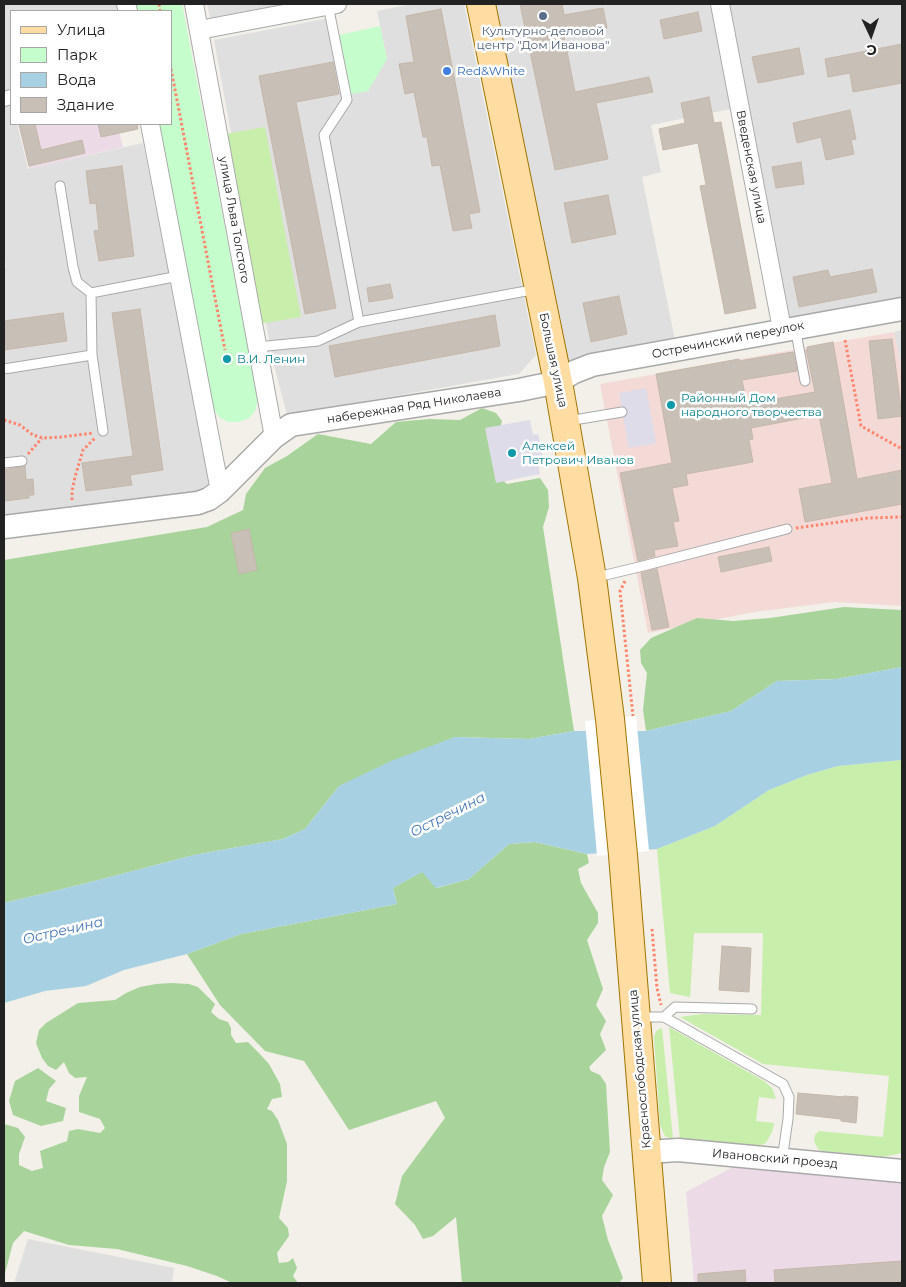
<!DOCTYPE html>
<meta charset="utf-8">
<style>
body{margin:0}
#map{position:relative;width:906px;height:1287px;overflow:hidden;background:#f2f0e8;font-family:Montserrat,sans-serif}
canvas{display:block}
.frame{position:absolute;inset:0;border:5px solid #222;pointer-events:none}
.legend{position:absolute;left:10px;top:10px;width:162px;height:115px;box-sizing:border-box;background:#fff;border:1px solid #a7a7a7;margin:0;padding:6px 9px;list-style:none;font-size:15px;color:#222}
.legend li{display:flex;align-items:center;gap:10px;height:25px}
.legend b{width:25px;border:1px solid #a7a7a7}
.north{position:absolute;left:846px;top:10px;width:50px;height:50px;-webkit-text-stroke:4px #fff;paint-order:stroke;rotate:177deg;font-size:14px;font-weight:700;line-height:20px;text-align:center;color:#222}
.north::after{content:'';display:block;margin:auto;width:18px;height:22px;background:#222;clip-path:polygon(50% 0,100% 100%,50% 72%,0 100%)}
</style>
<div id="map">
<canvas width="906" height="1287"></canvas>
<div class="frame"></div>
<ul class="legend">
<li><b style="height:6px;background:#ffdca1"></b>Улица</li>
<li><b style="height:14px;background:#c5fdcd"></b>Парк</li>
<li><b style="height:14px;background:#a7d1e2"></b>Вода</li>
<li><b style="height:14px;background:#c8c0b7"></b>Здание</li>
</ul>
<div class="north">С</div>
</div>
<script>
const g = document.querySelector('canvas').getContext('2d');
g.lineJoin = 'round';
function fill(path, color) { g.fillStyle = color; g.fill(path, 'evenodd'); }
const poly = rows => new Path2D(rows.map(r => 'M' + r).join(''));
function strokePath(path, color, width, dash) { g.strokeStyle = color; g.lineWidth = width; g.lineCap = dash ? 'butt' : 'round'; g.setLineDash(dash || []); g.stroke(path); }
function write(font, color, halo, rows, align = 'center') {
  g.font = font + ' Montserrat,sans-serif'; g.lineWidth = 5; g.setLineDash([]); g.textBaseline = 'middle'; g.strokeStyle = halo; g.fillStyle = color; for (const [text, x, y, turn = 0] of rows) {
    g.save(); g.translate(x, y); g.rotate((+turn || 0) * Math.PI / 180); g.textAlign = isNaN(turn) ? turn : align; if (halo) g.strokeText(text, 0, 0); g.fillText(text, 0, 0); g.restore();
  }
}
const residential = poly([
 [4,4,118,4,119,11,11,11,11,90,4,92],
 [207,4,284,4,210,18],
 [412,4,464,4,536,355,519,374,287,415,273,361,214,40,335,17,351,94,387,59,377,11],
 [495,4,711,4,731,109,651,125,661,172,642,177,675,340,567,361],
 [728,4,902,4,902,299,788,319],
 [11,103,11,124,17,124,28,169,143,143,210,483,189,498,4,520,4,268,6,267,4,256,4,105],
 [902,330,902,371,894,332],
 [28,1239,174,1268,172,1283,14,1283]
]);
const commercial = poly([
 [894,332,902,371,902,606,834,602,754,612,648,633,600,384]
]);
const industrial = poly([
 [18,124,117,124,123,147,29,169],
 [735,1166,902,1181,902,1283,694,1283,686,1192]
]);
const grass = poly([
 [265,127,301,317,259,324,225,134],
 [902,760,902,1153,883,1157,822,1151,818,1149,814,1141,815,1135,819,1131,883,1137,889,1076,763,1064,680,1017,702,1014,761,1015,763,933,694,933,690,997,670,993,657,849,715,826,769,790,807,775,838,766],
 [669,1027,764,1081,772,1088,776,1099,759,1097,756,1121,774,1123,772,1132,766,1143,755,1147,680,1140],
 [662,1028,673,1139,665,1136,660,1125,654,1036,657,1030]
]);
const forest = poly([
 [482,408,496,413,502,421,494,452,500,478,507,484,540,478,548,490,549,507,543,527,574,731,529,739,455,737,339,786,305,829,283,839,194,855,87,883,4,903,4,560,207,527,243,510,246,494,265,468,287,456,318,434,371,444,396,422,429,419,460,420],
 [844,607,902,610,902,667,837,679,777,681,731,711,646,731,643,710,647,673,641,663,640,650,651,638,697,618,733,621,770,618],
 [535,842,587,854,589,863,578,869,581,883,598,913,598,923,587,940,603,989,596,1005,606,1021,600,1034,606,1050,589,1067,591,1071,600,1075,606,1084,610,1152,604,1167,602,1180,613,1195,602,1216,608,1240,623,1278,619,1283,462,1283,456,1217,433,1236,423,1239,415,1225,395,1204,402,1176,445,1118,436,1101,349,1130,304,1061,265,1051,220,1005,187,954,241,934,397,904,393,888,423,871,437,888,469,879,509,844],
 [171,983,189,984,198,987,215,1004,211,1012,219,1019,228,1022,231,1028,231,1035,236,1043,248,1042,258,1052,269,1064,280,1084,282,1097,272,1099,267,1109,272,1111,278,1120,287,1144,287,1181,279,1218,288,1228,289,1236,277,1253,279,1263,288,1262,293,1258,297,1268,293,1276,298,1283,229,1283,230,1282,217,1276,187,1266,117,1249,69,1245,24,1231,13,1243,4,1277,4,1124,18,1128,25,1137,19,1154,19,1165,32,1171,43,1168,40,1151,67,1141,69,1131,78,1129,100,1133,105,1128,100,1119,79,1112,79,1096,87,1077,75,1078,69,1073,64,1062,56,1070,48,1066,42,1058,36,1043,39,1030,46,1023,78,1003,115,1000,126,993,140,987,156,984],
 [38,1068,56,1081,49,1089,46,1101,66,1108,63,1121,41,1126,13,1115,9,1101,15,1081]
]);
const park = poly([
 [136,4,182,4,258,400,255,411,249,418,239,422,228,422,219,417,213,407,159,124,171,124,171,11,137,11],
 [380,26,387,59,368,91,351,94,339,35]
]);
const plaza = poly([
 [646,388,656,443,629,448,619,393],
 [530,420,533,435,538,434,543,457,537,459,540,474,496,483,485,428]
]);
const water = poly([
 [902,667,902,760,838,766,807,775,769,790,715,826,657,849,587,854,535,842,509,844,469,879,436,888,422,872,393,888,397,904,241,934,187,954,124,970,86,986,45,991,4,1003,4,903,87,883,194,855,283,839,305,829,339,786,391,761,455,737,529,739,574,731,646,731,731,711,777,681,837,679]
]);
const pier = poly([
 [636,716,649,851,597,856,585,721]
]);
const building = poly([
 [520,4,562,4,564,15,603,8,607,28,564,36,575,92,649,77,653,92,596,103,608,159,555,170,520,4],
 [441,9,480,212,469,214,472,228,453,231,440,165,432,166,427,137,423,137,414,92,405,94,399,64,414,62,406,16,441,9],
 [698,12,702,31,664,39,660,20,698,12],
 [902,44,902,83,853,92,850,73,828,77,825,59,902,44],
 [799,48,804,74,758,83,752,57,799,48],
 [333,62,339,94,296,102,336,308,305,314,259,76,333,62],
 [709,97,714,123,721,122,756,308,725,314,700,186,706,185,698,143,663,150,659,129,685,123,681,103,709,97],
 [850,110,856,139,851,140,854,154,826,160,821,137,797,143,793,123,850,110],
 [19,124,35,124,41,150,82,140,85,153,29,166,19,124],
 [98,124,137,124,138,129,101,137,98,124],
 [801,162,804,184,776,188,772,167,801,162],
 [122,166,134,256,99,261,94,231,99,230,96,203,90,204,86,171,122,166],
 [608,195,616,234,572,243,564,203,608,195],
 [872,269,877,292,799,307,793,277,828,270,830,277,872,269],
 [390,284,393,298,369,302,367,288,390,284],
 [619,296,627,334,591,342,583,303,619,296],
 [140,309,163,470,130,475,132,485,86,491,82,463,133,456,112,313,140,309],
 [63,313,67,341,4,350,4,321,63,313],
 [495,315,500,346,335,377,329,346,495,315],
 [892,339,902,416,878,419,869,341,892,339],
 [833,342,857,479,902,470,902,504,805,522,799,489,832,483,819,415,751,428,753,439,749,440,753,462,686,474,688,485,672,488,679,521,673,522,678,546,654,550,655,556,638,561,620,473,672,463,656,374,739,359,739,361,793,352,797,371,742,380,747,404,815,392,806,350,808,350,807,347,833,342],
 [25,466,26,480,33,479,34,495,29,495,29,498,4,501,4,470,25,466],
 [249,529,257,570,239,574,231,533,249,529],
 [769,547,772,561,721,572,718,557,769,547],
 [657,569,669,627,652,630,641,573,657,569],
 [722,946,751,948,749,992,719,990,722,946],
 [798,1093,844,1097,844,1096,858,1097,856,1123,841,1121,841,1119,796,1114,798,1093],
 [902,1261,902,1283,775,1283,774,1270,902,1261],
 [745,1270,746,1283,698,1283,698,1274,745,1270]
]);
const path = poly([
 [159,4,160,11],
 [171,69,225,350],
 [845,340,861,426,902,449],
 [4,420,20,425,33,435,43,438,62,437,93,433],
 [28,454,42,438],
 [72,500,72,491,75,477,83,450,95,438],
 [796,528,868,518,902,517],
 [625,581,620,591,633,716],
 [652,929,657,988,661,1005]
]);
const service = poly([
 [328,5,347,100,324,135,359,322],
 [60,186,73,267,77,282,91,293,92,355,103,431],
 [91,293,179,276],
 [795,327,805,381],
 [257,347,318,341,359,322,537,289],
 [4,369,92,355],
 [568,421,622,412],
 [4,463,22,461],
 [593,578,639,567,787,529],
 [639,1017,664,1017,783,1084,789,1097,788,1119,782,1160],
 [664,1017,675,1007,752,1009]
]);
const pedestrian = poly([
 [4,99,11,97]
]);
const minor = poly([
 [126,4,128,11],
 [194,4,274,437],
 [720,4,782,329],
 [199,30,337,4],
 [150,124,220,491]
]);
const tertiary = poly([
 [4,527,198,503,209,499,220,491,274,437,291,425,519,390,558,382,574,372,592,365,902,309],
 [647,1152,678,1150,902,1171]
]);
const primary = poly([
 [481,4,558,382,592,578,610,719,623,855,657,1283]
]);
const markers = [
 [543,16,5,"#5c6f8a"],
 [447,71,5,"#3f7fe0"],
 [227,359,5,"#0f9aa8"],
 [671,405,5,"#0f9aa8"],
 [512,453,5,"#0f9aa8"]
];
const serviceNames = [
 ["Культурно-деловой",543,31],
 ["центр \"Дом Иванова\"",543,45]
];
const shopNames = [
 ["Red&White",457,71]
];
const streetNames = [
 ["Введенская улица",751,167,79],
 ["улица Льва Толстого",234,220,80],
 ["Остречинский переулок",728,340,-11],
 ["Большая улица",553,360,78],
 ["набережная Ряд Николаева",414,406,-9],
 ["Краснослободская улица",640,1069,-95],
 ["Ивановский проезд",775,1159,5]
];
const cultureNames = [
 ["В.И. Ленин",237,359],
 ["Районный Дом",681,398],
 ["народного творчества",681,412],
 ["Алексей",522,446],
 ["Петрович Иванов",522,460]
];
const waterNames = [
 ["Остречина",448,815,-27],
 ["Остречина",63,931,-13]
];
fill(residential, '#e0dfdf');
fill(commercial, '#f3dad7');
fill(industrial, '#ecdae7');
fill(grass, '#c8eeac');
fill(forest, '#a8d49b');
fill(park, '#c5fdcd');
fill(plaza, '#dddce8');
fill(water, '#a7d1e2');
fill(pier, '#fff');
fill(building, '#c8c0b7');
strokePath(building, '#c5b7a9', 1);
strokePath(service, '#a9a9a9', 11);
strokePath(pedestrian, '#a9a9a9', 16);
strokePath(minor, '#a9a9a9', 20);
strokePath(tertiary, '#a9a9a9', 25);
strokePath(primary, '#a07500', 30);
strokePath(path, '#ff856d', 3, [2.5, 2.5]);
strokePath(service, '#fff', 9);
strokePath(pedestrian, '#fff', 14);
strokePath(minor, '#fff', 18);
strokePath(tertiary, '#fff', 22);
strokePath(primary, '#ffdca1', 28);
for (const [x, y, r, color] of markers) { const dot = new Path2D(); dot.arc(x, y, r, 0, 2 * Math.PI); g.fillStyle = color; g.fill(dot); strokePath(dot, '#fff', 2); }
write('12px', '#4e5e75', '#fff', serviceNames);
write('12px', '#366cbe', '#fff', shopNames, 'left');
write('12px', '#222', '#fff', streetNames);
write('12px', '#0d838f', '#fff', cultureNames, 'left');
write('italic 14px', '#4778b9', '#fff', waterNames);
</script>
